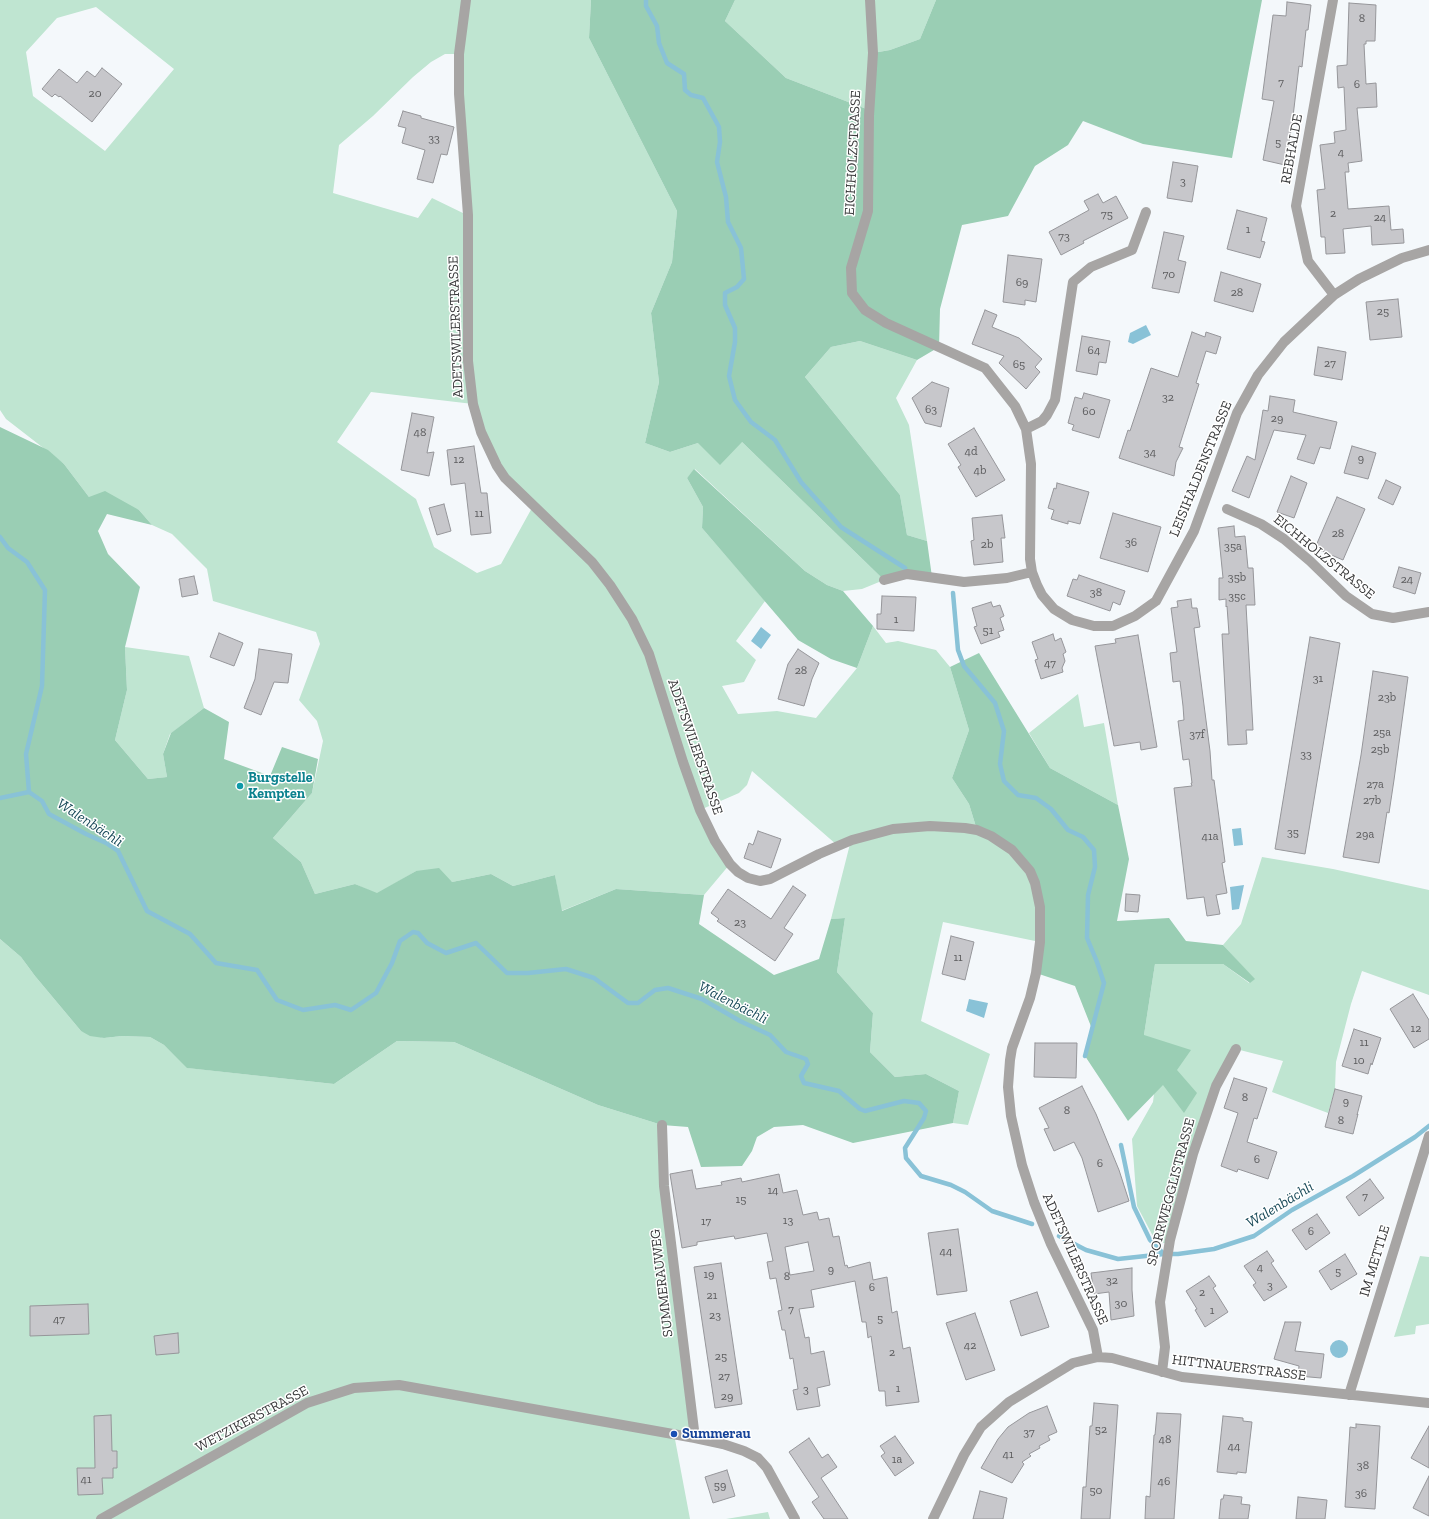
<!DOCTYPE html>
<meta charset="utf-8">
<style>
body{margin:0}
canvas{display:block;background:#f4f8fb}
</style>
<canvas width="1429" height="1519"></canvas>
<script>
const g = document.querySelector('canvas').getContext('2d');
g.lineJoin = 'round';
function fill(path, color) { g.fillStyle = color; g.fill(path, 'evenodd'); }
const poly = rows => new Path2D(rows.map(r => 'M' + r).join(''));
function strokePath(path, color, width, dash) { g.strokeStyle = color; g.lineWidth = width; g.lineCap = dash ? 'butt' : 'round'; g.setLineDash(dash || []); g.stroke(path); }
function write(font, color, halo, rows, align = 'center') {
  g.font = font + ' "Zilla Slab",serif'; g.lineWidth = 3; g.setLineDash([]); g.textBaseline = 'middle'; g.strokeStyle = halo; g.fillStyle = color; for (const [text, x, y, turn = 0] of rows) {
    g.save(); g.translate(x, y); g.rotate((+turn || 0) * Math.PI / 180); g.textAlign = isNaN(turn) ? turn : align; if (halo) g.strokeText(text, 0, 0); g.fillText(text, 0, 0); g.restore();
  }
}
const green = poly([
 [0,0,591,0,589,38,677,211,672,262,651,313,659,382,645,443,670,452,698,443,742,442,884,580,862,589,843,591,827,585,805,571,695,469,687,478,703,507,702,528,765,601,736,641,756,660,744,682,722,686,738,714,777,711,816,718,857,668,873,626,886,643,898,641,936,650,950,667,969,730,952,778,969,804,977,830,1003,843,1035,883,1040,942,943,922,921,1021,990,1054,968,1125,953,1123,959,1091,926,1074,895,1077,870,1052,873,1013,837,972,845,918,831,919,851,840,837,845,752,771,747,785,739,793,700,810,730,864,704,895,616,889,561,911,555,875,513,886,491,874,452,882,416,871,377,894,355,884,315,894,301,862,273,838,312,793,323,741,317,721,299,700,320,644,316,632,213,601,207,569,172,534,152,525,139,510,89,497,64,464,6,419,0,410],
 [96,7,174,69,105,151,33,96,26,52,57,18],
 [445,54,459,54,467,215,432,198,418,218,333,193,339,145,373,116,413,77,431,62],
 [371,392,473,404,505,478,533,506,501,564,477,573,434,547,416,499,337,442],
 [735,0,936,0,920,39,890,50,873,53,869,110,786,78,725,21],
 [860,341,917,360,896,398,909,425,927,541,907,535,900,495,805,377,831,347],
 [125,647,189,656,204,708,170,734,163,754,167,777,148,779,115,740,127,690],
 [1078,694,1084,727,1104,723,1118,805,1050,768,1029,733],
 [1262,857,1333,869,1429,890,1429,995,1362,971,1351,1004,1336,1062,1335,1089,1328,1113,1272,1092,1283,1061,1236,1049,1216,1086,1170,1245,1155,1240,1137,1206,1132,1139,1153,1102,1157,1070,1144,1035,1155,964,1223,964,1249,983,1254,979,1223,945,1241,924],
 [0,939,21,957,35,976,81,1031,104,1038,122,1036,150,1037,164,1045,188,1068,334,1084,397,1041,454,1042,598,1105,662,1125,695,1438,674,1434,690,1519,0,1519],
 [1420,1256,1429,1257,1429,1324,1416,1326,1415,1334,1394,1337],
 [768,1512,770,1519,726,1519]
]);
const forest = poly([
 [591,0,735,0,725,21,786,78,869,110,873,53,890,50,920,39,936,0,1262,0,1232,158,1143,144,1083,121,1068,145,1035,166,1008,216,962,225,940,309,939,347,917,360,860,341,831,347,805,377,900,495,907,535,927,541,932,577,884,580,742,442,720,465,698,443,670,452,645,443,659,382,651,313,672,262,677,211,589,38],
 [0,427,48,450,64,464,89,497,105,491,139,510,152,525,107,514,98,531,108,554,140,587,125,647,127,690,115,740,148,779,167,777,163,754,171,733,204,708,229,722,224,759,270,776,282,747,318,759,312,793,273,838,301,862,315,894,355,884,377,893,416,871,439,868,452,882,491,874,513,886,555,875,562,911,616,889,704,895,699,924,774,975,819,959,831,919,845,918,837,972,873,1013,870,1052,895,1077,926,1074,959,1091,953,1123,853,1143,803,1125,774,1127,757,1137,752,1151,742,1166,701,1167,688,1127,662,1125,598,1105,454,1042,397,1041,334,1084,187,1068,164,1045,150,1037,122,1036,104,1038,90,1036,81,1031,35,976,21,957,0,939],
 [694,469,805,571,827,585,843,591,873,626,857,668,831,659,798,640,702,528,703,507,687,478],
 [979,653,1050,768,1118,805,1129,859,1117,921,1169,918,1186,941,1223,945,1255,979,1250,983,1223,964,1155,964,1144,1035,1191,1050,1177,1070,1197,1093,1184,1113,1163,1085,1128,1121,1085,1056,1092,1029,1075,986,1036,973,1040,907,1021,859,977,830,969,804,952,778,969,730,950,667]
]);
const water = poly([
 [1146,325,1151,335,1133,344,1128,342,1130,333],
 [761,627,771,635,761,649,751,641],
 [1241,828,1243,845,1234,846,1232,829],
 [1244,885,1239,909,1232,910,1230,887],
 [969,999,988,1003,984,1018,966,1011],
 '1330 1349a9 9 0 1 1 18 0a9 9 0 1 1-18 0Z'
]);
const stream = poly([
 [646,0,646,6,657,26,659,43,667,63,684,74,685,90,691,95,703,98,719,127,720,142,717,162,726,197,728,222,741,248,744,279,737,287,725,293,725,305,735,328,735,342,729,376,735,400,751,422,775,440,801,482,841,527,905,568],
 [0,537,8,548,27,562,45,590,42,686,26,754,29,792,42,801,49,814,86,834,106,843,118,851,147,911,190,934,216,963,257,970,277,1000,303,1010,335,1005,351,1010,376,993,392,963,400,941,413,932,418,933,427,943,446,953,476,943,507,973,528,973,566,969,594,978,628,1003,638,1003,655,990,668,988,702,999,740,1021,770,1035,786,1052,806,1059,808,1064,801,1076,804,1083,839,1091,860,1109,865,1111,904,1101,919,1103,926,1111,924,1118,905,1148,906,1158,921,1176,951,1185,965,1192,992,1211,1032,1224],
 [953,593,958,650,964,666,995,703,1004,731,1000,764,1004,781,1018,795,1036,798,1051,809,1068,830,1083,837,1094,850,1095,867,1088,895,1087,938,1097,962,1104,983,1085,1056],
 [0,798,29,792],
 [1121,1145,1134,1207,1150,1240,1164,1254],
 [1059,1236,1086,1250,1118,1259,1164,1254,1178,1254,1214,1249,1254,1236,1292,1210,1353,1176,1415,1137,1429,1126]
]);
const building = poly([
 [1287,2,1311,5,1308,30,1306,30,1302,67,1299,66,1292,125,1285,165,1263,160,1274,101,1262,99,1273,15,1286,16,1287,2],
 [1349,3,1376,5,1375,41,1366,41,1366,44,1364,44,1366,84,1376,83,1377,107,1357,108,1362,161,1348,163,1349,172,1345,172,1348,209,1389,206,1391,230,1403,229,1404,243,1372,245,1371,226,1343,229,1345,253,1326,254,1325,237,1321,237,1317,190,1325,189,1320,145,1335,143,1334,132,1346,130,1344,87,1338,88,1337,66,1347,65,1349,3],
 [102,68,122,84,92,122,60,96,59,97,55,94,52,97,42,89,59,69,77,83,87,71,95,77,102,68],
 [403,111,421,116,421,118,454,127,447,155,441,154,433,183,417,179,425,150,402,143,406,128,398,126,403,111],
 [1173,162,1198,166,1192,202,1167,198,1173,162],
 [1098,194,1103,203,1116,196,1128,218,1083,241,1084,243,1061,255,1049,232,1089,210,1084,201,1098,194],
 [1237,210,1267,218,1261,241,1265,242,1260,258,1227,249,1237,210],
 [1164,232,1184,236,1178,260,1186,262,1179,293,1152,288,1164,232],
 [1008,255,1042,259,1036,302,1025,300,1025,305,1003,302,1008,255],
 [1221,272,1261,284,1253,312,1214,301,1221,272],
 [1398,299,1402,337,1370,340,1366,302,1398,299],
 [985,310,997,315,992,327,1019,338,1042,359,1035,367,1040,372,1026,389,999,363,1004,356,972,344,985,310],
 [1192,332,1205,337,1206,332,1221,337,1216,354,1206,351,1196,383,1199,384,1179,447,1183,448,1176,462,1174,476,1119,458,1128,430,1130,431,1151,368,1178,377,1192,332],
 [1082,336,1110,341,1106,363,1099,362,1097,375,1076,371,1082,336],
 [1318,347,1346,352,1342,380,1314,375,1318,347],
 [932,382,949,388,941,427,925,423,912,398,932,382],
 [1084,393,1110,400,1099,438,1072,430,1074,425,1068,423,1075,397,1082,399,1084,393],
 [1270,396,1295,400,1293,412,1337,422,1330,449,1320,447,1314,464,1297,459,1306,435,1274,430,1249,498,1232,491,1247,456,1255,460,1263,410,1268,411,1270,396],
 [412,413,434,417,427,453,434,452,429,476,401,470,412,413],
 [974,428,1005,480,976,497,958,467,961,465,948,444,974,428],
 [474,446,481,493,487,493,491,533,471,535,465,483,451,485,447,450,474,446],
 [1352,446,1376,453,1368,479,1344,473,1352,446],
 [1291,476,1307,483,1294,518,1277,512,1291,476],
 [1386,480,1401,487,1393,505,1378,498,1386,480],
 [1057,483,1089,492,1080,524,1068,521,1068,524,1051,519,1054,510,1048,508,1054,488,1056,489,1057,483],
 [1337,497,1365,509,1343,560,1315,548,1337,497],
 [444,504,451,531,437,535,429,508,444,504],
 [1113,513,1161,527,1148,572,1100,558,1113,513],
 [1002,515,1005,538,1001,538,1003,562,974,565,971,541,974,540,972,518,1002,515],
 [1234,526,1235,537,1245,536,1248,568,1253,568,1255,605,1246,605,1253,730,1246,730,1247,744,1228,745,1222,634,1229,634,1227,606,1226,607,1226,599,1219,600,1219,578,1223,578,1218,528,1234,526],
 [1399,567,1421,573,1415,594,1393,587,1399,567],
 [1079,575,1125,591,1120,605,1113,602,1110,611,1067,596,1073,579,1077,580,1079,575],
 [194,576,198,594,182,597,179,579,194,576],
 [882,596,916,597,914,631,877,629,877,614,881,614,882,596],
 [1191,599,1192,608,1197,608,1200,627,1194,628,1210,751,1212,780,1214,780,1225,862,1222,863,1227,893,1216,895,1220,914,1207,916,1204,897,1187,899,1174,788,1192,786,1191,783,1192,783,1189,759,1183,760,1178,721,1184,720,1183,706,1180,681,1173,682,1170,653,1177,652,1171,608,1178,607,1177,601,1191,599],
 [991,602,993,607,1000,605,1004,616,1000,618,1004,630,998,632,1000,637,981,644,974,627,977,626,972,608,991,602],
 [219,633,243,643,234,666,210,657,219,633],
 [1053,634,1055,641,1061,638,1066,652,1063,654,1065,661,1062,668,1063,672,1041,679,1035,660,1038,659,1032,642,1053,634],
 [1138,635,1157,747,1141,750,1140,742,1114,746,1095,646,1116,643,1115,639,1138,635],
 [1310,637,1340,643,1305,854,1275,849,1310,637],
 [259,649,292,654,288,683,274,682,261,715,244,708,255,679,259,649],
 [798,649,819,663,812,679,804,706,778,699,788,664,798,649],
 [1373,671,1408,677,1394,780,1389,813,1387,812,1379,863,1343,857,1361,755,1373,671],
 [758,831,781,839,771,868,744,858,749,843,753,845,758,831],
 [793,886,806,895,784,928,793,934,775,961,717,921,719,919,711,913,728,889,771,919,793,886],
 [1126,894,1140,895,1138,912,1125,911,1126,894],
 [951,936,974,942,965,980,942,974,951,936],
 [1413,994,1429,1020,1429,1039,1414,1048,1390,1009,1413,994],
 [1354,1029,1381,1038,1372,1065,1371,1063,1368,1074,1342,1066,1354,1029],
 [1035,1043,1077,1043,1076,1078,1034,1077,1035,1043],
 [1234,1078,1267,1088,1257,1119,1254,1118,1247,1142,1277,1152,1268,1179,1238,1169,1237,1172,1221,1166,1238,1113,1224,1108,1234,1078],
 [1082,1086,1096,1114,1119,1170,1129,1201,1098,1212,1082,1158,1074,1142,1054,1151,1044,1129,1049,1128,1039,1108,1082,1086],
 [1335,1089,1362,1096,1357,1115,1358,1114,1353,1134,1325,1127,1335,1089],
 [692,1170,696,1189,722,1185,721,1182,741,1178,742,1182,779,1174,783,1193,797,1190,803,1215,817,1212,819,1220,829,1218,833,1237,839,1236,845,1266,847,1265,848,1268,870,1262,873,1280,887,1277,892,1313,897,1311,903,1349,910,1347,919,1402,886,1406,885,1391,879,1391,871,1336,868,1338,866,1322,862,1322,855,1281,811,1290,814,1307,799,1309,805,1338,809,1337,811,1354,824,1351,830,1385,817,1388,820,1406,797,1410,793,1390,798,1389,793,1358,790,1359,785,1330,782,1330,778,1311,782,1310,776,1278,770,1279,767,1262,773,1261,767,1233,735,1239,734,1236,697,1242,697,1245,682,1248,670,1174,692,1170],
 [808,1242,814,1271,790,1275,785,1247,808,1242],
 [1370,1179,1384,1198,1359,1216,1346,1197,1370,1179],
 [1317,1214,1330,1233,1306,1250,1292,1230,1317,1214],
 [958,1229,967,1291,937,1295,928,1233,958,1229],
 [1267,1251,1274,1261,1271,1263,1287,1287,1264,1301,1253,1285,1256,1283,1244,1266,1267,1251],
 [1345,1254,1357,1274,1331,1290,1319,1271,1345,1254],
 [721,1263,742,1404,715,1408,694,1267,721,1263],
 [1132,1268,1132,1290,1134,1316,1111,1320,1109,1292,1094,1294,1091,1273,1132,1268],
 [1209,1276,1216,1286,1213,1288,1228,1312,1205,1327,1195,1310,1197,1309,1186,1291,1209,1276],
 [1037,1292,1049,1327,1021,1336,1010,1301,1037,1292],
 [88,1304,89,1334,30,1336,30,1306,88,1304],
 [975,1313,995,1370,966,1380,946,1323,975,1313],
 [1285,1322,1301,1322,1295,1351,1324,1354,1321,1378,1298,1376,1299,1366,1274,1359,1285,1322],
 [178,1333,179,1353,156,1355,154,1336,178,1333],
 [1094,1403,1118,1405,1110,1519,1081,1519,1083,1487,1086,1487,1090,1426,1092,1426,1094,1403],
 [1047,1406,1057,1432,1048,1436,1050,1440,1039,1446,1040,1448,1029,1454,1031,1456,1022,1462,1024,1464,1012,1483,981,1468,998,1439,1008,1427,1029,1413,1047,1406],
 [1157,1413,1181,1414,1174,1519,1145,1519,1146,1496,1150,1497,1154,1435,1155,1435,1157,1413],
 [111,1415,112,1451,117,1451,117,1468,113,1468,113,1478,102,1478,103,1494,78,1495,77,1468,95,1468,94,1416,111,1415],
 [1223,1416,1243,1418,1243,1421,1252,1422,1246,1473,1237,1472,1237,1474,1217,1472,1223,1416],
 [1356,1424,1380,1426,1375,1509,1345,1507,1350,1427,1356,1428,1356,1424],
 [1429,1426,1429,1468,1411,1458,1429,1426],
 [895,1436,914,1463,895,1476,881,1456,885,1453,880,1446,895,1436],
 [809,1438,822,1458,828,1454,837,1467,821,1478,848,1519,824,1519,812,1502,819,1497,789,1452,809,1438],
 [727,1470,735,1496,713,1503,705,1477,727,1470],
 [1429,1476,1429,1516,1413,1508,1429,1476],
 [980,1491,1007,1498,1003,1519,973,1519,980,1491],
 [1224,1495,1242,1497,1241,1504,1250,1505,1248,1519,1219,1519,1221,1499,1223,1499,1224,1495],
 [1298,1497,1327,1500,1325,1519,1296,1519,1298,1497]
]);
const minor = poly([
 [466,0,459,54,459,94,468,215,468,361,473,404,481,432,497,466,505,478,592,562,610,585,632,619,649,654,683,762,700,810,715,841,730,864,738,872,748,878,760,881,770,879,819,854,852,840,893,829,930,826,965,828,977,830,991,836,1012,850,1030,871,1035,883,1040,907,1040,942,1036,973,1030,998,1012,1048,1010,1060,1008,1087,1011,1116,1022,1165,1034,1202,1051,1244,1093,1330,1098,1357],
 [870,0,873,53,869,116,868,211,851,268,852,293,865,310,886,323,985,368,1015,406,1026,429],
 [1333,0,1296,206,1308,261,1334,295],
 [1146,212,1132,250,1091,267,1073,282,1055,400,1047,415,1042,421,1026,429,1031,464,1030,559,1032,572,1037,585,1042,595,1054,609,1072,620,1094,626,1113,626,1135,616,1156,601,1194,531,1237,413,1258,375,1284,342,1334,295,1359,279,1402,258,1429,250],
 [1227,509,1261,524,1284,539,1310,561,1346,596,1372,614,1393,618,1429,612],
 [884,580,907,574,964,582,1007,578,1032,572],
 [662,1125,664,1186,695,1438],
 [1162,1372,1165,1347,1160,1302,1170,1240,1193,1154,1216,1086,1236,1049],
 [1349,1395,1429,1136],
 [101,1519,307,1403,354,1388,399,1385,695,1438,723,1444,744,1451,758,1458,767,1468,795,1519],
 [933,1519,964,1455,981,1427,1009,1402,1073,1363,1098,1357,1112,1358,1182,1377,1429,1403]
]);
const markers = [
 [240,786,4,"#0f9aa8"],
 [674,1434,4,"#1a4fb4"]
];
const numberNames = [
 ["8",1362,19],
 ["7",1281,83],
 ["6",1357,85],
 ["20",95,94],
 ["33",434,139],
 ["5",1278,143],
 ["4",1341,153],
 ["3",1183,182],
 ["2",1333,214],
 ["75",1107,215],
 ["24",1380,218],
 ["1",1248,230],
 ["73",1064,237],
 ["70",1169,275],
 ["69",1022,283],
 ["28",1237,293],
 ["25",1383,312],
 ["64",1094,351],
 ["27",1330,364],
 ["65",1019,365],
 ["32",1168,398],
 ["63",931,410],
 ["60",1089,412],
 ["29",1277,419],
 ["48",420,433],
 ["4d",971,452],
 ["34",1150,453],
 ["9",1361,459],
 ["12",459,460],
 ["4b",980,471],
 ["11",479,514],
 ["28",1338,534],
 ["36",1131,543],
 ["2b",987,545],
 ["35a",1233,547],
 ["35b",1237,578],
 ["24",1407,580],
 ["38",1096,593],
 ["35c",1237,597],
 ["1",896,620],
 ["51",988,631],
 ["47",1050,664],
 ["28",801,671],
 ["31",1318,679],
 ["23b",1387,698],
 ["25a",1382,733],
 ["37f",1197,735],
 ["25b",1380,750],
 ["33",1306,755],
 ["27a",1375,785],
 ["27b",1372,801],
 ["35",1293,833],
 ["29a",1365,835],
 ["41a",1210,837],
 ["23",740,923],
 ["11",958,958],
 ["12",1416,1029],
 ["11",1364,1043],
 ["10",1359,1061],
 ["8",1245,1098],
 ["9",1346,1102],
 ["8",1067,1111],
 ["8",1341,1121],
 ["6",1257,1160],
 ["6",1100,1164],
 ["14",773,1191],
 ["7",1365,1197],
 ["15",741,1200],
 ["13",788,1221],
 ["17",706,1222],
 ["6",1311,1232],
 ["44",946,1252],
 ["4",1260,1268],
 ["9",831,1270],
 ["5",1338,1272],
 ["19",709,1275],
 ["8",787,1277],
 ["32",1112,1281],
 ["3",1270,1286],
 ["6",872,1288],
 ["2",1202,1293],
 ["21",712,1296],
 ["30",1121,1304],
 ["7",791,1310],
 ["1",1212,1311],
 ["23",715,1316],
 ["5",880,1319],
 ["47",59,1320],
 ["42",970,1346],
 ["2",892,1353],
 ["25",721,1357],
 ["27",724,1377],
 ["1",898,1389],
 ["3",806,1390],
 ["29",727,1397],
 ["52",1101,1430],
 ["37",1029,1433],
 ["48",1165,1440],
 ["44",1234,1447],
 ["41",1008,1455],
 ["1a",897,1460],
 ["38",1363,1466],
 ["41",86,1480],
 ["46",1164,1482],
 ["59",720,1486],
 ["50",1096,1491],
 ["36",1361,1494]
];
const streetNames = [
 ["REBHALDE",1292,149,-80],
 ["EICHHOLZSTRASSE",853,153,-87],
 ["ADETSWILERSTRASSE",456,327,-92],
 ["LEISIHALDENSTRASSE",1201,469,-68],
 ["EICHHOLZSTRASSE",1324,557,39],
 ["ADETSWILERSTRASSE",695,747,71],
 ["SPORRWEGGLISTRASSE",1171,1192,-75],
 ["ADETSWILERSTRASSE",1075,1259,66],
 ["IM METTLE",1375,1261,-73],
 ["SUMMERAUWEG",662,1283,-97],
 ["HITTNAUERSTRASSE",1239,1368,7],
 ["WETZIKERSTRASSE",252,1419,-28]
];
const cultureNames = [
 ["Burgstelle",248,778],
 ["Kempten",248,794]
];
const transitNames = [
 ["Summerau",682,1434]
];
const waterNames = [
 ["Walenbächli",90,823,33],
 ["Walenbächli",733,1003,27],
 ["Walenbächli",1280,1205,-31]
];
fill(green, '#bfe5d1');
fill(forest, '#9aceb4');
fill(water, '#89c2d7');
strokePath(stream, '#89c2d7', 4.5);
fill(building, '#c7c7cb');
strokePath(building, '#96969a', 1);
strokePath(minor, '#a7a5a4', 10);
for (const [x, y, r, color] of markers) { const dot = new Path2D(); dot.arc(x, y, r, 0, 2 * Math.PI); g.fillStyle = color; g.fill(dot); strokePath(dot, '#fff', 1.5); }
write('12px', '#5c5c5e', null, numberNames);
write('14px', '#38393a', '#fff', streetNames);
write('bold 14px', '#0d838f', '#fff', cultureNames, 'left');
write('bold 14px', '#164399', '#fff', transitNames, 'left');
write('italic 15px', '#194a59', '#fff', waterNames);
</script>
